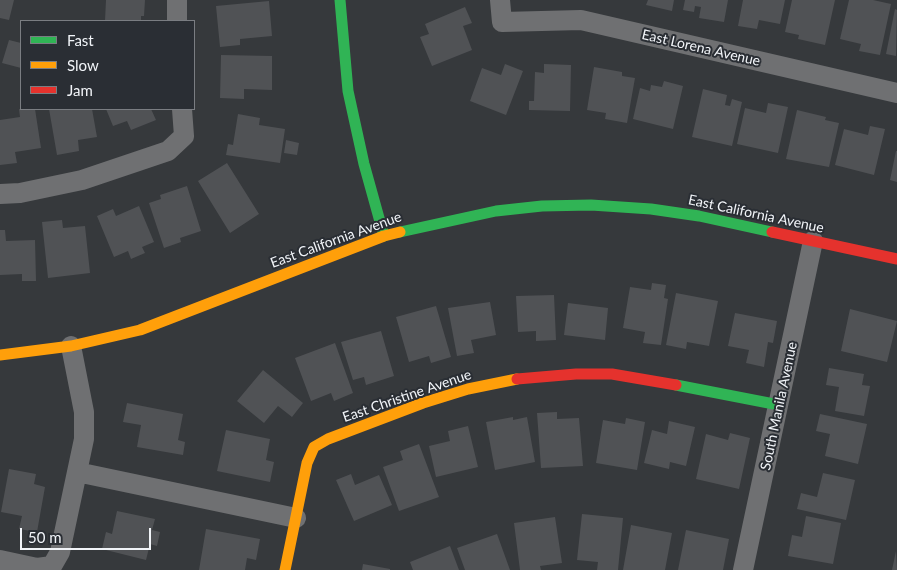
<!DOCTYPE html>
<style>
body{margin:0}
#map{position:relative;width:897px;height:570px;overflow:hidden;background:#36393c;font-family:Lato,sans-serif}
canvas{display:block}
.legend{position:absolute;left:20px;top:20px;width:175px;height:90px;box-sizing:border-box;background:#2a2e34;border:1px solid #7a7d82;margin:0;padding:6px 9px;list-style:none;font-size:15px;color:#f1f4f8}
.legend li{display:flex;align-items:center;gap:10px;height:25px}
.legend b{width:25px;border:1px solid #7a7d82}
.scale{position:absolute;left:20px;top:528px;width:131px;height:22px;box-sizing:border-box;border:2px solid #f1f4f8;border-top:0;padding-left:6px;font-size:15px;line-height:18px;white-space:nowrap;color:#f1f4f8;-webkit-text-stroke:4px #2a2e34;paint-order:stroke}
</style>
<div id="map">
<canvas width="897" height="570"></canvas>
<ul class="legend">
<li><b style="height:6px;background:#30b455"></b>Fast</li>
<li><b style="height:6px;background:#ff9f0a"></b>Slow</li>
<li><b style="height:6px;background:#e5322d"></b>Jam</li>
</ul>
<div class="scale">50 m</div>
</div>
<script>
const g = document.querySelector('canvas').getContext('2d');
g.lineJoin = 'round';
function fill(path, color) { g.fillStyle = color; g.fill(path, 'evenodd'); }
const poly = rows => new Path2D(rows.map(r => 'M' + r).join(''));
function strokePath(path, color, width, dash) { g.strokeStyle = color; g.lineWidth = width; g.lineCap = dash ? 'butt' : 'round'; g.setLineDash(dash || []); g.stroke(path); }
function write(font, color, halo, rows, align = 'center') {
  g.font = font + ' Lato,sans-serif'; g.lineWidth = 4; g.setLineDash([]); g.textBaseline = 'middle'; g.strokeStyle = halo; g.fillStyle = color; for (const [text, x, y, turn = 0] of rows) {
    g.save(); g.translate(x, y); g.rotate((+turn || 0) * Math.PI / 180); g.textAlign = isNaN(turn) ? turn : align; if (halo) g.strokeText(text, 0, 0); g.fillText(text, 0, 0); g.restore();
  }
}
const building = poly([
 [0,0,14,0,9,20,0,18],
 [106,0,145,0,144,16,141,16,141,21,105,21],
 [648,0,674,0,672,11,646,5],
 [685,0,728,0,724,22,699,18,701,7,695,6,694,12,683,10],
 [743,0,785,0,780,24,759,20,757,29,738,26],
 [792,0,835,0,825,45,798,39,799,35,785,32],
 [849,0,873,0,891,4,880,55,859,51,861,44,840,39],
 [269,1,272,36,240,39,240,45,220,47,216,6],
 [465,7,472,23,463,26,472,50,432,66,420,37,429,34,425,24],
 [895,9,897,10,896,56,886,54],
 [9,40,21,43,21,68,2,63],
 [221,55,272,56,272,90,244,89,244,99,220,98],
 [505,64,523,71,506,115,470,101,482,68,501,75],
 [544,64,571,65,570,111,529,110,529,101,534,101,535,72,544,73],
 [594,67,622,72,622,76,635,78,627,123,605,119,606,113,587,110],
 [664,81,683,86,673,129,633,119,640,88,650,91,651,85,662,87],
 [703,89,727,95,725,105,730,106,732,99,742,102,732,146,692,137],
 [768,103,788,107,778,153,737,144,745,108,766,113],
 [19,109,35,109,41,148,15,152,17,163,0,165,0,120,20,117],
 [49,109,92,109,97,137,78,140,79,151,57,155],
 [106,109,151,109,156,120,131,130,127,121,113,126],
 [797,110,826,117,825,120,839,123,829,167,786,159],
 [238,114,260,118,259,125,285,129,280,163,226,155,228,144,233,145],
 [870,126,885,129,874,175,835,165,844,129,868,135],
 [286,140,299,143,297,155,284,153],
 [896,151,897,151,897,182,890,180],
 [227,163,259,214,230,233,198,181],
 [187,186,201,231,180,238,181,242,164,248,149,203,161,199,160,195],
 [139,206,154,242,142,247,145,253,131,259,128,251,114,257,97,216,113,209,116,216],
 [62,220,63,228,85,226,90,273,48,278,42,222],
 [0,230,5,230,6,241,35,240,36,281,22,281,22,274,0,275],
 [652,283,666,285,664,298,668,299,661,345,643,343,645,332,623,328,630,287,651,290],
 [676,293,718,301,709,346,687,342,686,349,666,345],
 [554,295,556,340,536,341,536,331,518,332,516,296],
 [490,302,496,335,471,340,474,353,457,356,448,308],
 [568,303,608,308,605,340,564,335],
 [436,306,451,357,431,363,429,356,409,362,396,317],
 [850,309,897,321,887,362,841,351],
 [735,313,777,321,773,343,768,342,764,367,746,363,749,350,728,346],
 [381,331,394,376,366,385,364,377,353,380,341,342],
 [335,343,353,393,334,401,331,393,311,401,295,358],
 [829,368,864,374,862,385,870,386,864,416,835,411,839,387,826,385],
 [263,370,303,403,292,417,278,406,264,423,237,401],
 [127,403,183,414,178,440,185,442,183,455,137,447,141,425,123,422],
 [557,412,557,419,579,418,583,466,541,468,537,413],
 [820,414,867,424,858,464,825,456,830,434,816,431],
 [513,417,513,420,527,417,535,462,495,470,486,422],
 [626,418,645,422,637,470,596,463,603,420,625,424],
 [669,421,695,427,686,466,670,462,669,469,644,463,652,430,667,434],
 [468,426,478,467,436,477,429,446,450,441,448,431],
 [226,430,270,439,266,460,274,462,270,482,217,471],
 [730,433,750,438,739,489,696,479,706,434,728,440],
 [419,444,439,497,399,511,383,467,403,460,400,451],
 [9,469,36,474,34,484,45,487,37,532,19,529,22,516,1,512],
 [823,473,855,480,846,520,797,509,801,493,817,497],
 [351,474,355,485,379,475,392,505,354,521,336,480],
 [117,511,155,519,152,530,160,532,157,546,150,544,146,560,102,549,106,532,112,534],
 [582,514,623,518,618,570,597,570,598,562,577,560],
 [806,516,841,523,833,564,788,556,792,535,802,537],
 [555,517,562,563,540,566,541,570,520,570,514,523],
 [631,525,672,533,665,570,623,570],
 [206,529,260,539,256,560,247,558,245,570,199,570],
 [686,530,729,539,723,570,678,570],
 [497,534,510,570,465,570,457,548],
 [450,546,459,570,413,570,410,562],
 [896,551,897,570,892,570],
 [363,564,390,569,390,570,362,570]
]);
const street = poly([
 [500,0,502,22,581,20,897,93],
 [177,21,177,0],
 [0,194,20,193,82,180,168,151,184,136,182,109],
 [77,472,296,518],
 [0,560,37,568,52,566,60,552,84,439,84,412,71,346],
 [743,570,813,241]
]);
const fast = poly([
 [340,0,348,91,364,164,384,236],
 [400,232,496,211,542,206,591,205,651,209,699,216,772,232],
 [676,385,779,405]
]);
const slow = poly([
 [0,355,71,346,140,330,384,236,400,232],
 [285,570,307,463,314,447,328,439,423,403,468,389,517,379]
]);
const jam = poly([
 [772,232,897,259],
 [517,379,576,374,612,374,676,385]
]);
const streetNames = [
 ["East Lorena Avenue",701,48,13],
 ["East California Avenue",756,214,12],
 ["East California Avenue",336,240,-20],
 ["East Christine Avenue",407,396,-19],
 ["South Manila Avenue",779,406,-78]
];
fill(building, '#505255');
strokePath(street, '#6f7072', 20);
strokePath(fast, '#30b455', 11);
strokePath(slow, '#ff9f0a', 11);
strokePath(jam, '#e5322d', 11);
write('14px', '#f1f4f8', '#2a2e34', streetNames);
</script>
